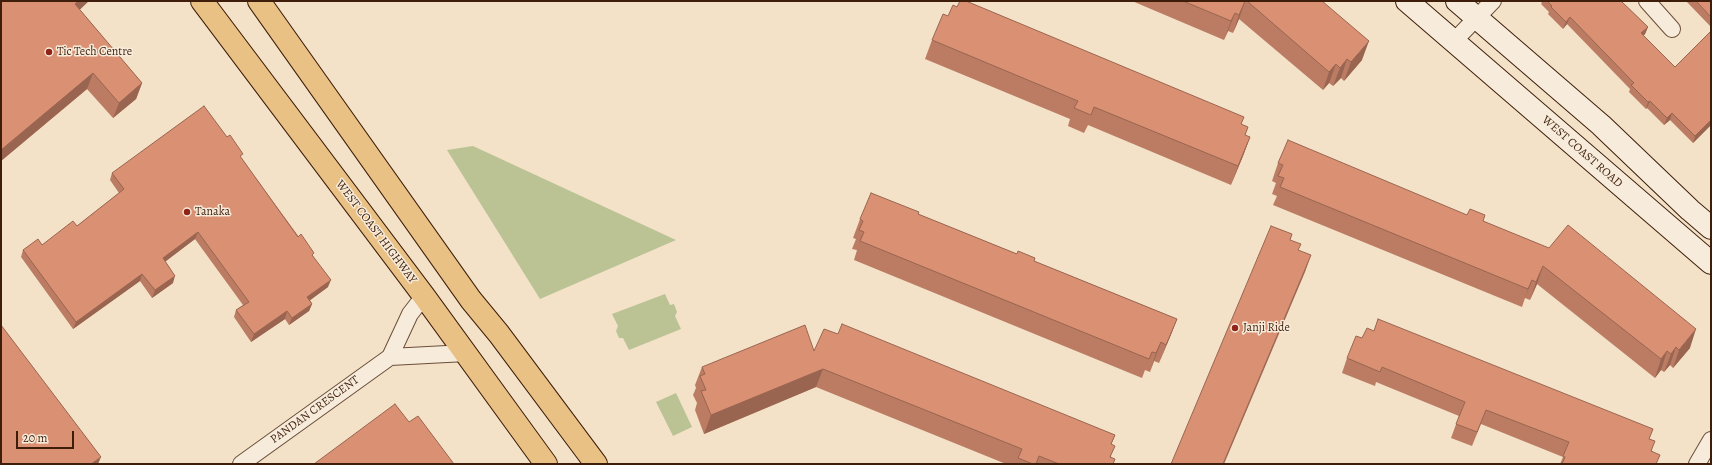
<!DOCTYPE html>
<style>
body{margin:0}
#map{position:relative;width:1712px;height:465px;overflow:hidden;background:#f3e2c8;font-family:Alegreya,serif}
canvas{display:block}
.frame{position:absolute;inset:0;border:2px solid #3e1e0a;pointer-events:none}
.scale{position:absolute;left:16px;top:431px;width:58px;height:18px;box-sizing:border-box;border:2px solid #3e1e0a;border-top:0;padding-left:5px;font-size:12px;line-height:14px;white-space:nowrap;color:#3e1e0a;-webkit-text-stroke:3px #f7ecdb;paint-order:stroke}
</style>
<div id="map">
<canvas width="1712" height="465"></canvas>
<div class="frame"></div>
<div class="scale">20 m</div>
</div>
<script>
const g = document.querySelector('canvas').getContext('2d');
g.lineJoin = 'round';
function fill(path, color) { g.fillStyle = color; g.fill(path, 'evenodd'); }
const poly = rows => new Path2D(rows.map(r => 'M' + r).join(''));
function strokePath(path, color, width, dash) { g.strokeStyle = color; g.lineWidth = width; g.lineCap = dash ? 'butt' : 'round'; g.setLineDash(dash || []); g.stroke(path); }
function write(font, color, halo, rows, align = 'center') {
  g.font = font + ' Alegreya,serif'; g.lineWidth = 3; g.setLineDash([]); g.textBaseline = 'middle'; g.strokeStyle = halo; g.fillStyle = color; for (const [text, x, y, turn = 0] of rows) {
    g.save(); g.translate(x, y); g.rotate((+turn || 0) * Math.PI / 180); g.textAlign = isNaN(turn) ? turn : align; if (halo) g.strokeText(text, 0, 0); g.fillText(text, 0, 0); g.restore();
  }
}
const green = poly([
 [473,146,676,240,540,299,447,150],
 [665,294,670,305,674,304,677,312,675,316,681,329,629,350,623,338,619,338,616,331,618,326,612,314],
 [676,393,692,427,673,436,656,402]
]);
const street = poly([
 [1647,1,1672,29],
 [1454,41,1493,1],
 [390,357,466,353],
 [241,464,390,357,410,314,424,296],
 [1697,464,1711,440]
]);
const secondary = poly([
 [1407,1,1711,263],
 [1457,1,1601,125,1690,210,1711,228]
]);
const highway = poly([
 [202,1,424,296,546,464],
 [259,1,471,300,499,334,596,464]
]);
const wall = poly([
 [1,1,80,10,142,83,136,99,113,118,87,89,1,161],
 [1132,1,1322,1,1362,60,1344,81,1341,78,1333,86,1329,83,1323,90,1239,19,1233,33,1228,31,1224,40],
 [1540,1,1621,1,1648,27,1645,34,1643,36,1675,67,1711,125,1693,143,1670,120,1664,125,1647,108,1646,109,1629,92,1630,89,1567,24,1563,29,1548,14,1549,12,1541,4,1542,3],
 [1686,1,1711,1,1711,27],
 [932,40,1242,125,1245,136,1250,137,1243,156,1231,185,1088,125,1084,133,1068,126,1070,119,925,59],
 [241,158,313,256,328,287,310,300,312,304,309,311,289,325,285,319,251,342,234,317,236,310,243,305,195,239,165,261,173,283,152,298,140,281,73,329,21,257,23,250,42,245,77,226,119,193,110,180,112,173],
 [1278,163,1483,221,1690,348,1673,368,1670,365,1664,372,1661,370,1655,378,1537,284,1530,300,1525,298,1522,307,1273,205,1277,196,1272,194,1276,183,1272,181],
 [918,214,1177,319,1170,337,1159,363,1154,361,1150,372,1145,370,1142,378,854,260,857,250,852,249,856,239,853,238,860,219],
 [838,334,1115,435,1111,445,1111,457,1113,464,1006,464,816,387,704,434,695,410,697,403,693,395,696,388,695,385,702,367,814,351],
 [1347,358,1650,439,1652,451,1657,464,1560,464,1563,457,1481,424,1472,446,1451,438,1459,416,1376,382,1375,386,1342,373]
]);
const shadedWall = poly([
 [78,1,89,1,69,20,75,4],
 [1245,1,1239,19,1233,33,1239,15],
 [1235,13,1228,31,1224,40,1231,21],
 [1570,17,1567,24,1563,29,1566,22],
 [1648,27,1645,34,1639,41,1641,33],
 [1369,41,1362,60,1344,81,1351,62],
 [1347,59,1341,78,1333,86,1340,68],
 [1336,64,1329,83,1323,90,1329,72],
 [93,73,87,89,1,161,1,150],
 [142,83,136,99,113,118,119,103],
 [1650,101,1647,108,1646,109,1648,102],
 [1672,113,1670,120,1664,125,1667,118],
 [1711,120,1711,125,1693,143,1695,136],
 [1250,137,1243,156,1231,185,1238,166],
 [198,232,195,239,161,265,163,258],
 [1311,255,1305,272,1224,464,1223,464],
 [1543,266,1537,284,1530,300,1536,282],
 [142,274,140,281,73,329,76,322],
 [175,276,173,283,152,298,155,290],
 [331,280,328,287,305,304,307,297],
 [1532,280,1525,298,1522,307,1528,289],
 [312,304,309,311,289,325,292,318],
 [287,311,285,319,251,342,254,334],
 [1177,319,1170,337,1159,363,1166,345],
 [1696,329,1690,348,1673,368,1679,350],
 [1161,342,1154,361,1150,372,1156,353],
 [1676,347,1670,365,1664,372,1671,354],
 [1667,351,1661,370,1655,378,1661,359],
 [823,369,816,387,704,434,711,415],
 [101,457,98,464,91,464]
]);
const building = poly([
 [1,1,78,1,75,4,142,83,119,103,93,73,1,150,1,1],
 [960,1,966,1,1244,117,1241,124,1248,127,1245,135,1250,137,1238,166,1094,107,1091,115,1074,108,1078,101,932,40,943,14,948,16,953,5,957,7,960,1],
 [1183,1,1245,1,1239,15,1235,13,1231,21,1183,1],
 [1247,1,1322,1,1369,41,1351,62,1347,59,1340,68,1336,64,1329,72,1247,1],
 [1547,1,1621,1,1648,27,1641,33,1675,67,1711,31,1711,120,1695,136,1672,113,1667,118,1650,101,1648,102,1631,85,1634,83,1570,17,1566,22,1551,7,1552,6,1547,1],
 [1696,1,1711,1,1711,17,1696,1],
 [204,106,227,137,230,135,243,154,240,156,298,237,301,234,314,253,312,255,331,280,307,297,312,304,292,318,287,311,254,334,236,310,249,302,198,232,163,258,175,276,155,290,142,274,76,322,23,250,38,239,42,245,73,221,77,226,124,189,112,173,204,106],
 [1288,140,1467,215,1470,209,1485,215,1483,221,1549,248,1568,225,1696,329,1679,350,1676,347,1671,354,1667,351,1661,359,1543,266,1536,282,1532,280,1528,289,1280,187,1284,178,1278,176,1283,165,1278,163,1288,140],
 [871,193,919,212,918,214,1017,254,1018,251,1035,258,1034,261,1177,319,1166,345,1161,342,1156,353,1152,352,1149,359,860,241,864,232,859,230,863,221,860,219,871,193],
 [1271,226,1292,234,1290,240,1301,244,1298,250,1311,255,1223,464,1171,464,1271,226],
 [1378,319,1653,429,1649,439,1655,441,1651,451,1660,455,1656,464,1562,464,1565,457,1563,456,1569,442,1486,410,1477,432,1456,424,1465,402,1382,367,1380,372,1347,358,1356,336,1362,338,1367,328,1374,331,1378,319],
 [842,324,1115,435,1111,444,1115,446,1110,457,1115,459,1113,464,1059,464,1039,456,1036,464,1033,464,1018,458,1022,449,823,369,711,415,701,391,706,390,700,376,705,374,702,367,805,325,814,351,824,329,838,334,842,324],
 [1,325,101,457,91,464,1,464,1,325],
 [395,404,409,422,418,416,454,464,314,464,395,404]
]);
const markers = [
 [49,52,4,"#8f2418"],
 [187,212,4,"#8f2418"],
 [1235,328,4,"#8f2418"]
];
const poiNames = [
 ["Tic Tech Centre",57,52],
 ["Tanaka",195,212],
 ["Janji Ride",1243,328]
];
const streetNames = [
 ["WEST COAST ROAD",1582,152,41],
 ["WEST COAST HIGHWAY",376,232,53],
 ["PANDAN CRESCENT",315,410,-36]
];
fill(green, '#bbc395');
strokePath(street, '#6b4f3a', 18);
strokePath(secondary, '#3e1e0a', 24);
strokePath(highway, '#3e1e0a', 24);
strokePath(street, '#f7ecdb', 16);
strokePath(secondary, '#f7ecdb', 22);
strokePath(highway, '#eac184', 22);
fill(wall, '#bb7c63');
fill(shadedWall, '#996550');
fill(building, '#da9073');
strokePath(building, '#996550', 1);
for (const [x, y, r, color] of markers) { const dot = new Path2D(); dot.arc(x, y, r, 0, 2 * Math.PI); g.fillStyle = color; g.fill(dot); strokePath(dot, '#f7ecdb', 1.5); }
write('12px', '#3e1e0a', '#f7ecdb', poiNames, 'left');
write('12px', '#3e1e0a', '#f7ecdb', streetNames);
</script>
